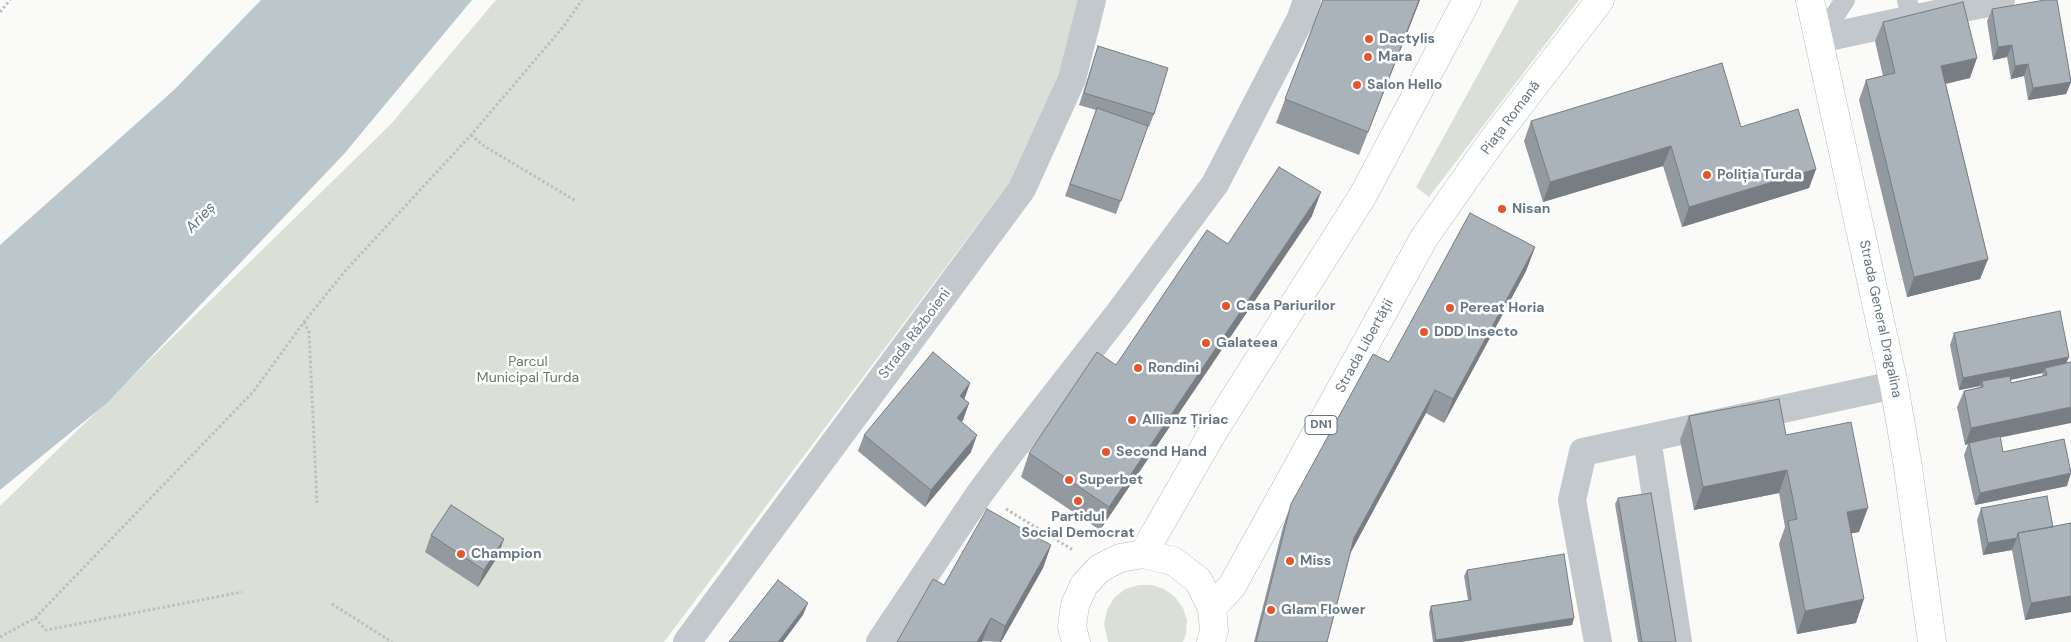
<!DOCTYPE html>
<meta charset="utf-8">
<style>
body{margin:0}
canvas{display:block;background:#fafaf8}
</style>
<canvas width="2071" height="642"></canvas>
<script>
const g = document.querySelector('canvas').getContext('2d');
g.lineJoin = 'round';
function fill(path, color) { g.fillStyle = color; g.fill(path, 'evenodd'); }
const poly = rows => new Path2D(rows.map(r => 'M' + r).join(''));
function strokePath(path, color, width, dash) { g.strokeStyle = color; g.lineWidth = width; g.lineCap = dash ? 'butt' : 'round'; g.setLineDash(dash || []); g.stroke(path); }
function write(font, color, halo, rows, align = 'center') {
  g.font = font + ' "DM Sans",sans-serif'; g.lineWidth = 5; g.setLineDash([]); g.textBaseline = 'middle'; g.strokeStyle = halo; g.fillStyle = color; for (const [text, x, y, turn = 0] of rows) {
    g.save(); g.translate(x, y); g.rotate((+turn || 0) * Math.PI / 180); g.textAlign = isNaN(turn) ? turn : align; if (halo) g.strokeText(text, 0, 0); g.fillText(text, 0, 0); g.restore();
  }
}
const green = poly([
 [496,0,1082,0,1063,74,1015,175,664,642,0,642,0,506,391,124],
 [1519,0,1579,0,1429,197,1416,187],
 [1139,585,1152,585,1164,589,1175,597,1183,608,1187,620,1186,634,1183,642,1108,642,1104,624,1107,610,1114,598,1125,589]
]);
const water = poly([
 [261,0,472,0,344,154,107,403,0,490,0,245,174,90]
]);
const path = poly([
 [0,12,10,0],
 [471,135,484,146,576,201],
 [304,322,309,332,317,503],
 [1006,509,1073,550],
 [332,604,392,642],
 [35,618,46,630,242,592],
 [0,637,35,618,253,392,304,322,346,270,471,135,564,26,582,0]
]);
const lane = poly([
 [1907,0,1912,19],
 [1819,39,1845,0]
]);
const street = poly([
 [1819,39,2001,0],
 [1647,438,1678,642],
 [687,642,1022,189,1072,79,1092,0],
 [880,642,980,493,1009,454,1119,313,1215,184,1301,18,1307,0],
 [1598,642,1572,500,1583,452,1894,385]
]);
const primary = poly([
 [1810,0,1894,385,1908,467,1932,642],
 [1143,554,1213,432,1362,197,1467,0],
 [1212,608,1232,586,1424,238,1492,141,1600,0],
 [1076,642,1072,627,1075,605,1084,585,1100,568,1120,558,1143,554,1173,561,1198,580,1212,608,1214,631,1211,642]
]);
const wall = poly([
 [1323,0,1420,0,1359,155,1276,123],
 [1992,9,2071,82,2066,94,2028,100,2024,76,2011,79,2007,57,1993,60,1987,21],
 [1883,22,1970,78,1946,84,1988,259,1980,279,1907,297,1859,100,1866,80,1883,76,1875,41],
 [1098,46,1154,114,1149,127,1148,126,1116,214,1065,196,1096,110,1079,105],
 [1531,121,1741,127,1816,169,1809,188,1682,227,1663,166,1543,202,1524,141],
 [1312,216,1100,530,1021,477,1029,453,1116,365,1228,244],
 [1535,247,1526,271,1444,423,1426,413,1351,552,1327,642,1254,642,1283,527,1291,504],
 [1954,333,2069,357,2000,438,2003,452,2067,486,1975,505,1964,455,1968,444,1965,445,1957,407,1964,391,1980,387,1980,386,1959,390,1950,345],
 [2043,373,2042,376,2011,383,2011,380],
 [970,383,964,400,969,403,963,420,961,422,971,452,925,507,858,451,864,435],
 [1689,416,1786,435,1859,532,1851,533,1856,623,1797,634,1779,544,1785,527,1779,493,1694,510,1680,440],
 [1618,498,1676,642,1638,642,1615,504],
 [1981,508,2053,527,2071,523,2071,612,2025,620,2012,550,1983,555,1977,520],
 [431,535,498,556,478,587,425,552],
 [1051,545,1043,568,1001,642,982,641,944,585],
 [1467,570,1574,618,1572,625,1460,642,1433,642,1429,613,1431,606,1468,600,1464,576]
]);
const shadedWall = poly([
 [1419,0,1420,0,1359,155,1368,132],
 [2012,45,2007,57,1993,60,1998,47],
 [1977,58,1970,78,1934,86,1941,66],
 [2028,64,2024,76,2011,79,2015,66],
 [2071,82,2066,94,2028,100,2033,88],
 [1671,146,1663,166,1543,202,1550,182],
 [1816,169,1809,188,1682,227,1689,207],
 [1321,192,1312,216,1100,530,1109,507],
 [1535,247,1526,271,1444,423,1453,399],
 [1988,259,1980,279,1907,297,1914,277],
 [2069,357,2064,369,2045,368,2043,373,1983,385,1982,381,1980,386,1959,390,1963,378],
 [970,383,964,400,960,396],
 [1435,390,1426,413,1346,561,1354,538],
 [969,403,963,420,951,435,957,418],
 [2071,407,2071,423,1969,444,1969,443,1968,444,1965,445,1971,428],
 [977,435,971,452,925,507,931,490],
 [1787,470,1779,493,1694,510,1703,487],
 [2071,473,2067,486,1975,505,1980,493],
 [1868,508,1859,532,1838,536,1847,512],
 [2017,538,2012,550,1983,555,1988,543],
 [504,539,498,556,478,587,484,570],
 [1051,545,1043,568,1001,642,1000,642,1005,626],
 [2071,596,2071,612,2025,620,2031,603],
 [1864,599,1856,623,1797,634,1805,611],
 [808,603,803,615,783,642,778,642],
 [991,618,982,642,977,642],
 [1574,618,1572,625,1460,642,1435,642,1436,640]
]);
const building = poly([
 [1323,0,1419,0,1368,132,1285,99,1323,0],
 [2045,0,2057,0,2071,82,2033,88,2028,64,2015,66,2012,45,1998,47,1992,9,2045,0],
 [1963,2,1977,58,1941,66,1988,259,1914,277,1866,80,1895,73,1883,22,1963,2],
 [1098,46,1168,68,1154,114,1084,93,1098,46],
 [1722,63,1741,127,1798,109,1816,169,1689,207,1671,146,1550,182,1531,121,1722,63],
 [1097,108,1148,126,1121,201,1070,184,1097,108],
 [1279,167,1321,192,1109,507,1029,453,1097,352,1116,365,1207,230,1228,244,1279,167],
 [1470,213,1535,247,1453,399,1435,390,1354,538,1327,642,1256,642,1291,504,1373,354,1389,362,1470,213],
 [2060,311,2069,357,1963,378,1954,333,2060,311],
 [933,352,970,383,960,396,969,403,957,418,977,435,931,490,864,435,933,352],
 [2071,362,2071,407,1971,428,1964,391,1983,387,1982,381,2010,376,2011,383,2047,375,2045,368,2071,362],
 [1779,399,1786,435,1851,422,1868,508,1847,512,1864,599,1805,611,1788,521,1797,519,1787,470,1703,487,1689,416,1779,399],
 [2000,436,2003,452,2064,439,2071,473,1980,493,1969,443,2000,436],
 [1651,493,1676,642,1642,642,1618,498,1651,493],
 [2047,496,2053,527,2018,533,2017,538,1988,543,1981,508,2047,496],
 [451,505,504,539,484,570,431,535,451,505],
 [987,509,1051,545,1005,626,991,618,977,642,897,642,933,579,944,585,987,509],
 [2071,523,2071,596,2031,603,2018,533,2071,523],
 [1564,554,1574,618,1436,640,1431,606,1471,600,1467,570,1564,554],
 [778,580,808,603,778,642,729,642,778,580]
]);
const markers = [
 [1369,39,5,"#e4572e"],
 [1368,57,5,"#e4572e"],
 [1357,85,5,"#e4572e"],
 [1707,175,5,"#e4572e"],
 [1502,209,5,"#e4572e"],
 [1226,306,5,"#e4572e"],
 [1450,308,5,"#e4572e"],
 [1424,332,5,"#e4572e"],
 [1206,343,5,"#e4572e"],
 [1138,368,5,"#e4572e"],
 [1132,420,5,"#e4572e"],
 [1106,452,5,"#e4572e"],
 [1069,480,5,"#e4572e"],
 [1078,501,5,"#e4572e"],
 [461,554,5,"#e4572e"],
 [1290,561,5,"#e4572e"],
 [1271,610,5,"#e4572e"]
];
const shields = [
 [1321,425,32]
];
const shieldNames = [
 ["DN1",1321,425]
];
const poiNames = [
 ["Dactylis",1379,39],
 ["Mara",1378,57],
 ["Salon Hello",1367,85],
 ["Poliția Turda",1717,175],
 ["Nisan",1512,209],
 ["Casa Pariurilor",1236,306],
 ["Pereat Horia",1460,308],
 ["DDD Insecto",1434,332],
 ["Galateea",1216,343],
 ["Rondini",1148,368],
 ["Allianz Țiriac",1142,420],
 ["Second Hand",1116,452],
 ["Superbet",1079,480],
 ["Partidul",1078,517,"center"],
 ["Social Democrat",1078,533,"center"],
 ["Champion",471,554],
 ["Miss",1300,561],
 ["Glam Flower",1281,610]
];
const streetNames = [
 ["Piața Romană",1511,118,-53],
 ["Strada General Dragalina",1880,319,78],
 ["Strada Războieni",915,334,-53],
 ["Strada Libertății",1365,346,-61]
];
const parkNames = [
 ["Parcul",528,362],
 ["Municipal Turda",528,378]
];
const waterNames = [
 ["Arieș",201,218,-47]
];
fill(green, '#dadfd7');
fill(water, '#bbc7cb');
strokePath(primary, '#b5babe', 29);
strokePath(path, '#bbbfc2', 3, [2.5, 2.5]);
strokePath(lane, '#c3c8cc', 20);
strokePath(street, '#c3c8cc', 28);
strokePath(primary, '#fff', 28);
fill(wall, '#929a9f');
fill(shadedWall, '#777d82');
fill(building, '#aab3b9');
strokePath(building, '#777d82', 1);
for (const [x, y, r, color] of markers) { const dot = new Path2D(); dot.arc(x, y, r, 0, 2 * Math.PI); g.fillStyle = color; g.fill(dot); strokePath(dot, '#fff', 2); }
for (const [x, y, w] of shields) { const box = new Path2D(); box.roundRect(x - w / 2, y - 9.5, w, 19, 4); g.fillStyle = '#fff'; g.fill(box); strokePath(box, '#657683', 1); }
write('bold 12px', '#657683', null, shieldNames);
write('bold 14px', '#657683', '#fff', poiNames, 'left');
write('14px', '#657683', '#fff', streetNames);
write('14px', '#687a64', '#fff', parkNames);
write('italic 15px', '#60757c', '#fff', waterNames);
</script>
